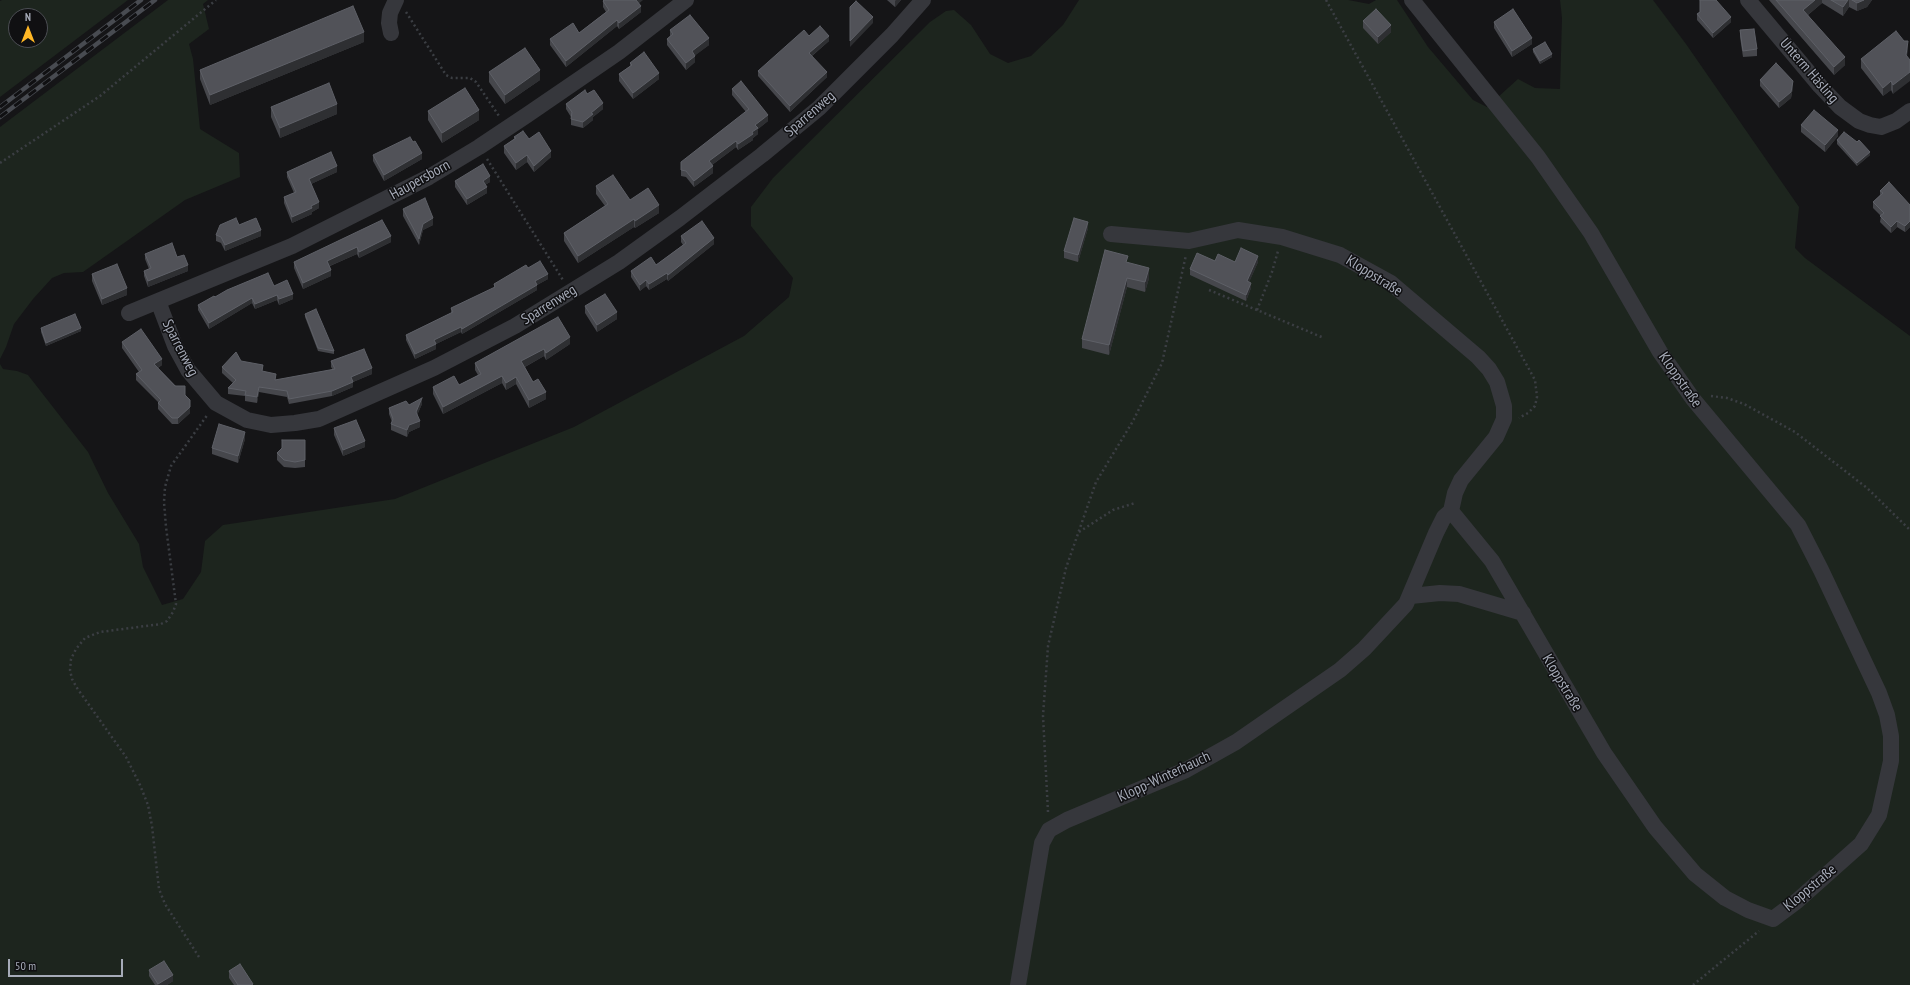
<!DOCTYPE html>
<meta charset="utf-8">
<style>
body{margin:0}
#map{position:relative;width:1910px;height:985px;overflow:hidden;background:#151517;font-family:"PT Sans Narrow",sans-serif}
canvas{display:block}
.north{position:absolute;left:8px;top:8px;width:40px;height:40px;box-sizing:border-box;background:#101012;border:1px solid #4c4e54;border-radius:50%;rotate:0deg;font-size:11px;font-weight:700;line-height:16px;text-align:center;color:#a6abb8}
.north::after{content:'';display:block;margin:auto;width:14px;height:18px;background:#ffb725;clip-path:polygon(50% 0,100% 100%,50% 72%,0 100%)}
.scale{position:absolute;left:8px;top:959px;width:115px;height:18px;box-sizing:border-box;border:2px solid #a6abb8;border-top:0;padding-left:5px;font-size:12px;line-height:14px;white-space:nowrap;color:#a6abb8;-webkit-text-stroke:3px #101012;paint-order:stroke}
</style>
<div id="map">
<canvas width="1910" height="985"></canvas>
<div class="north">N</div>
<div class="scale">50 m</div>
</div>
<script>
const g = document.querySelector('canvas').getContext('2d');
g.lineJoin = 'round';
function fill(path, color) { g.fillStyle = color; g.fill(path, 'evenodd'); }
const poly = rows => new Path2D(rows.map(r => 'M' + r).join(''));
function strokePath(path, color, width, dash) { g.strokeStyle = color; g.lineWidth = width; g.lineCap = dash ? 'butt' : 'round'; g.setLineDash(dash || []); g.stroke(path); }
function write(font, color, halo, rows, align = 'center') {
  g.font = font + ' "PT Sans Narrow",sans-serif'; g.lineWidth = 3; g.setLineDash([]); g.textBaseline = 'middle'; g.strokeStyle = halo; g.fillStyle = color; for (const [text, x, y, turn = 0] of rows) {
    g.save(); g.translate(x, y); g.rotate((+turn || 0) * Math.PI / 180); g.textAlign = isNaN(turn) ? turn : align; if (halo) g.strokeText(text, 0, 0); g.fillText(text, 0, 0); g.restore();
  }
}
const green = poly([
 [2,0,128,0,0,97,0,1],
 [16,16,40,16,40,40,16,40],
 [168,0,208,0,203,4,209,29,189,44,193,59,200,129,239,153,240,177,185,200,83,272,64,273,52,278,33,299,14,324,6,347,0,359,0,127],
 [1079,0,1348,0,1369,4,1376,0,1397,0,1428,47,1473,100,1487,107,1518,79,1535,88,1560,89,1562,18,1560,0,1653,0,1686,44,1799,207,1795,248,1805,258,1910,336,1910,985,0,985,0,364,3,369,17,371,28,375,88,452,108,493,139,544,143,567,162,605,183,599,201,572,205,541,223,525,395,499,574,427,744,336,789,297,793,278,751,226,751,207,773,178,930,22,946,11,954,10,971,25,990,54,1008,63,1031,56,1063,25]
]);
const path = poly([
 [1326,0,1535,380,1537,397,1535,406,1528,413,1519,418],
 [406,12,446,75,452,78,470,78,476,82,499,116],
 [487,159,563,280],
 [0,163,100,96,216,0],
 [1209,290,1324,338],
 [1257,310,1272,272,1278,251],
 [1711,396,1727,398,1744,404,1795,432,1867,488,1910,530],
 [1079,532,1113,510,1135,503],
 [1048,812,1043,716,1048,646,1066,568,1096,482,1133,421,1162,363,1186,255],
 [199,957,165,904,159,889,152,826,148,805,140,785,126,757,77,688,72,679,70,670,71,659,76,649,85,638,100,632,161,624,167,621,173,612,176,604,166,527,164,502,165,487,171,466,208,414],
 [1693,985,1759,931]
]);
const minor = poly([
 [1748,0,1820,86,1840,107,1859,121,1870,125,1881,127,1896,121,1910,111],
 [391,33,389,23,390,13,396,0],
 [1111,234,1189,241,1238,230,1282,237,1340,255,1391,283,1478,357,1489,369,1497,382,1504,406,1504,419,1496,437,1461,480,1455,493,1451,511,1492,561,1604,753,1655,827,1695,874,1725,898,1748,910,1773,919,1797,901,1861,844,1879,815,1891,761,1891,736,1887,715,1879,693,1821,570,1798,525,1693,399,1660,352,1591,233,1538,157,1412,0],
 [158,301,175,346,188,370,216,403,247,420,271,425,295,423,319,419,434,368,515,326,619,262,680,218,762,155,819,108,892,35,923,0],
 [129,313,292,246,429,177,479,147,527,115,619,52,686,0],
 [1411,596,1440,593,1459,594,1523,613],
 [1018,985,1042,843,1049,830,1067,820,1186,770,1236,742,1340,670,1364,649,1406,604,1436,533,1444,517,1451,511]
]);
const rail = poly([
 [0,107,141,0],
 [0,117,155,0]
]);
const wall = poly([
 [887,0,901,0,895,7],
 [1716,0,1731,22,1713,38,1697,20,1697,14],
 [1769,0,1872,0,1867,7,1857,11,1849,7,1843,16,1822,3,1808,15,1845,65,1834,75],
 [603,1,639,3,641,12,619,29,617,26,566,67,550,45,550,39,579,33,606,12,603,7],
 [1363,21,1391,32,1378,44,1363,28],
 [1494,22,1532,44,1512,57,1494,28],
 [670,30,709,45,695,55,695,62,686,70,667,45,667,39,670,36],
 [1740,30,1757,49,1757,56,1743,57,1740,37],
 [809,36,829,41,812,56,827,77,790,112,758,76,758,71],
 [364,42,210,105,200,79,200,70],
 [1533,49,1552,57,1540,64,1533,52],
 [1908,50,1893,94,1891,90,1883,96,1861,68,1861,59],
 [630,63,659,79,633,99,619,81,619,74,630,66],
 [489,72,540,80,505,104,489,82],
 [1760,80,1793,87,1791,98,1779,108,1760,86],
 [732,89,768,121,758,129,758,134,753,138,753,140,738,150,736,147,712,165,713,173,694,187,686,177,681,176,681,170,746,112,732,95],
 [587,94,603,109,593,117,593,120,583,128,571,125,571,117,566,109,566,104],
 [271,107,337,114,280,138,271,117],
 [428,111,479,120,442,143,428,120],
 [1801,125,1838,136,1825,152,1801,132],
 [514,137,529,139,551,157,534,172,527,162,516,170,504,153,504,146,514,139],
 [1837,140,1857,142,1870,155,1857,166,1837,144],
 [373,155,422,159,384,181,373,161],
 [287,172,337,172,311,184,319,208,312,212,312,214,292,223,284,203,284,197,294,193,287,177],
 [455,181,490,182,485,185,487,193,467,205,455,187],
 [596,186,659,213,635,228,634,227,578,263,564,241,564,233,605,206,596,194],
 [1880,191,1910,205,1910,227,1905,232,1897,227,1891,233,1880,222,1881,216,1873,208,1873,202,1880,195],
 [403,209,433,225,423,230,419,245,403,216],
 [239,225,261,236,225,251,221,243,216,241,216,235],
 [1088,228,1078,262,1064,258,1064,251],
 [391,236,391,242,359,258,357,254,330,266,331,276,303,289,294,268,294,262],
 [681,236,714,244,668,281,667,279,649,290,646,286,640,291,631,277,631,271,656,265,683,245,681,242],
 [145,254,177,257,188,271,148,287,144,276,144,271,149,269,145,259],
 [1215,261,1258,262,1249,282,1251,288,1246,301,1190,275,1190,269],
 [1128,262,1149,278,1145,292,1127,287,1109,355,1082,348,1082,339],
 [528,268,548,279,537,285,537,290,462,334,461,332,436,344,436,349,415,359,406,340,406,335,451,313,451,308,494,288,494,284],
 [92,274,127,295,102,305,92,281],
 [274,286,293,299,279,305,277,300,255,309,252,303,209,329,198,310,198,305,215,297],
 [585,306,617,319,597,332,585,313],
 [305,314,334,351,334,354,318,351,305,317],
 [41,328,81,331,46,346,41,332],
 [122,342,162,365,158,368,190,400,190,413,178,424,172,424,158,409,158,402,136,380,136,374,139,372,122,348],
 [570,344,546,360,544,356,525,367,533,382,546,399,529,408,516,384,506,390,502,383,443,414,433,394,433,387,459,385,478,375,475,370,475,363],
 [331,361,372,374,353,382,353,387,332,396,289,404,287,397,259,392,257,403,245,401,245,396,228,394,228,388,233,383,222,373,222,367,263,372,276,380,333,370,331,367],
 [422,404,417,415,420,427,409,432,407,437,391,430,391,424,392,422,389,414,389,408,409,405],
 [334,428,365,447,343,456,334,435],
 [245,439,238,463,212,454,212,448],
 [305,440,305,467,295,468,284,467,277,460,277,453],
 [149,970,173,981,167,985,155,985,149,976],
 [229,971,253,985,234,985,229,978]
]);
const shadedWall = poly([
 [636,0,643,0,636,6],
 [896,0,901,0,895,7,895,1],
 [1815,0,1822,0,1822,3,1803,19,1803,10],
 [1848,0,1849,0,1849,7,1843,16,1843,7],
 [1864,0,1872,0,1867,7,1857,11,1857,3],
 [641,6,641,12,619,29,619,23],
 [873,17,873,23,850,47,850,41],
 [1731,17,1731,22,1713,38,1713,33],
 [617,20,617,26,566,67,566,61],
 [1391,25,1391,32,1378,44,1378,37],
 [364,32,364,42,210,105,210,95],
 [829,36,829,41,809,58,809,53],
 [709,38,709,45,692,58,692,51],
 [1532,38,1532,44,1512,57,1512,51],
 [1908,41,1908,50,1906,64,1906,55],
 [1552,54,1552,57,1540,64,1540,61],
 [695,56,695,62,686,70,686,63],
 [1845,57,1845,65,1834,75,1834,67],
 [540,70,540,80,505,104,505,95],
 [827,72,827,77,790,112,790,106],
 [1910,72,1910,81,1893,94,1893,85],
 [659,73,659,79,633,99,633,93],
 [1793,81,1793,87,1791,98,1779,108,1779,102],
 [1891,81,1891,90,1883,96,1883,88],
 [603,103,603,109,593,117,593,120,583,128,583,122,591,113],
 [337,104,337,114,280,138,280,128],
 [479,110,479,120,442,143,442,133],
 [768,115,768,121,758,129,758,134,753,138,753,140,738,150,738,144,752,132,755,125],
 [1838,130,1838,136,1825,152,1825,145],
 [736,141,736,147,709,167,709,161],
 [551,151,551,157,534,172,534,166],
 [1870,152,1870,155,1857,166,1857,163],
 [422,153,422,159,384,181,384,175],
 [527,155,527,162,516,170,516,163],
 [337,166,337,172,309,185,309,179],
 [713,166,713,173,694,187,694,181],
 [490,176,490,182,483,186,483,181],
 [487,187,487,193,467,205,467,199],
 [319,202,319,208,312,212,312,214,292,223,292,217,311,206],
 [659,205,659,213,635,228,635,221],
 [433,218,433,225,423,230,419,245,419,239,423,224],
 [634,219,634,227,578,263,578,256],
 [1897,221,1897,227,1891,233,1891,227],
 [1910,221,1910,227,1905,232,1905,226],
 [1088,222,1088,228,1078,262,1078,255],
 [261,230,261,236,225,251,225,245],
 [391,236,391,242,359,258,359,252],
 [714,238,714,244,668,281,668,275],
 [357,247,357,254,327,267,327,261],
 [1258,256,1258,262,1247,287,1247,281],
 [188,265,188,271,148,287,148,281],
 [1149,268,1149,278,1145,292,1145,282],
 [331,270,331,276,303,289,303,283],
 [667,273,667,279,649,290,649,284],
 [548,274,548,279,537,285,537,290,462,334,462,329,535,281],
 [1127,278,1127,287,1109,355,1109,345],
 [646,280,646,286,640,291,640,285],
 [1251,283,1251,288,1246,301,1246,295],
 [127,288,127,295,102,305,102,299],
 [293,294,293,299,279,305,279,299],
 [277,295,277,300,255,309,255,304],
 [252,298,252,303,209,329,209,323],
 [617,312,617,319,597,332,597,325],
 [461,327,461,332,436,344,436,349,415,359,415,354,434,340],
 [81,328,81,331,46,346,46,343],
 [570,337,570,344,546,360,546,353],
 [544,349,544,356,521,369,521,361],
 [162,359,162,365,154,370,154,364],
 [372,368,372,374,353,382,353,387,332,396,332,391,351,377],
 [502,376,502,383,443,414,443,407],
 [516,377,516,384,506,390,506,383],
 [259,387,259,392,257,403,257,397],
 [546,392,546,399,529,408,529,400],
 [422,398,422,404,416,418,416,412],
 [190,407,190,413,178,424,178,418],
 [420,421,420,427,409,432,407,437,407,430,409,425],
 [245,432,245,439,238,463,238,456],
 [365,441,365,447,343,456,343,450],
 [173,975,173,981,167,985,158,985,158,984]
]);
const building = poly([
 [604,0,636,0,641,6,619,23,617,20,566,61,550,39,573,23,579,33,609,10,603,1,604,0],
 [1700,0,1716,0,1731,17,1713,33,1697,14,1700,12,1700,0],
 [1776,0,1815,0,1803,10,1845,57,1834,67,1776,0],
 [1831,0,1848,0,1843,7,1831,0],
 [1852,0,1864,0,1857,3,1852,0],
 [856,1,873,17,850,41,850,7,856,1],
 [353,6,364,32,210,95,200,70,353,6],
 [1376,9,1391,25,1378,37,1363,21,1376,9],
 [1513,9,1532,38,1512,51,1494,22,1513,9],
 [690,15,709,38,692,51,695,56,686,63,667,39,673,34,670,30,690,15],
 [820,26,829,36,809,53,827,72,790,106,758,71,804,30,809,36,820,26],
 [1754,29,1757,49,1743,51,1740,30,1754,29],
 [1896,31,1904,41,1908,41,1906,55,1910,60,1910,72,1893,85,1891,81,1883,88,1861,59,1896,31],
 [1545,42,1552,54,1540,61,1533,49,1545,42],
 [525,48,540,70,505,95,489,72,525,48],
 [644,52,659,73,633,93,619,74,632,65,630,63,644,52],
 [1776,63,1793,81,1791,92,1779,102,1760,80,1776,63],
 [741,81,768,115,755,125,758,128,752,132,753,134,738,144,736,141,709,161,713,166,694,181,686,171,681,170,681,162,749,109,732,89,741,81],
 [329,83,337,104,280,128,271,107,329,83],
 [465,88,479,110,442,133,428,111,465,88],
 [585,90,587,94,594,90,603,103,591,113,593,114,583,122,571,119,572,112,566,104,585,90],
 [1814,110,1838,130,1825,145,1801,125,1814,110],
 [523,131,529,139,539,132,551,151,534,166,527,155,516,163,504,146,516,138,514,137,523,131],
 [1844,132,1857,142,1859,140,1870,152,1857,163,1837,140,1844,132],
 [410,137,413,142,415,141,422,153,384,175,373,155,410,137],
 [331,152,337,166,309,179,319,202,311,206,312,208,292,217,284,197,296,192,287,172,331,152],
 [483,164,490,176,483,181,487,187,467,199,455,181,483,164],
 [613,175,630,200,648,188,659,205,635,221,634,219,578,256,564,233,608,204,596,186,613,175],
 [1889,182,1910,205,1910,221,1905,226,1897,221,1891,227,1880,216,1884,213,1873,202,1883,193,1880,191,1889,182],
 [425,198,433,218,423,224,419,239,403,209,425,198],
 [236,218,239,225,256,218,261,230,225,245,221,237,216,235,220,225,236,218],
 [1074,218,1088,222,1078,255,1064,251,1074,218],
 [382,220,391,236,359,252,357,247,327,261,331,270,303,283,294,262,382,220],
 [702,221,714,238,668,275,667,273,649,284,646,280,640,285,631,271,651,257,656,265,686,243,681,236,702,221],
 [172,243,177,257,184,255,188,265,148,281,144,271,151,268,145,254,172,243],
 [1241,248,1258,256,1247,281,1251,283,1246,295,1190,269,1197,253,1215,261,1218,254,1235,262,1241,248],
 [1105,250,1128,256,1126,262,1149,268,1145,282,1127,278,1109,345,1082,339,1105,250],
 [540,261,548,274,535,281,537,285,462,329,461,327,434,340,436,344,415,354,406,335,453,312,451,308,495,287,494,284,526,265,528,268,540,261],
 [117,264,127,288,102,299,92,274,117,264],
 [268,273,274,286,287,280,293,294,279,299,277,295,255,304,252,298,209,323,198,305,214,296,215,297,227,290,268,273],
 [605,294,617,312,597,325,585,306,605,294],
 [316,309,334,351,318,348,305,314,316,309],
 [75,314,81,328,46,343,41,328,75,314],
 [558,317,570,337,546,353,544,349,521,361,533,382,538,379,546,392,529,400,516,377,506,383,502,376,443,407,433,387,454,376,459,385,481,374,475,363,558,317],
 [141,329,162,359,154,364,175,386,185,386,185,395,190,400,190,407,178,418,172,418,158,403,161,400,136,374,142,370,122,342,141,329],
 [364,349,372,368,351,377,353,382,332,391,289,399,287,391,259,387,257,397,245,395,246,391,228,388,236,380,222,367,236,352,241,361,263,365,262,371,276,374,275,380,335,369,331,361,364,349],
 [422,398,416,412,420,421,409,425,407,430,391,424,393,419,389,408,406,401,409,405,422,398],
 [356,420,365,441,343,450,334,428,356,420],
 [219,424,245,432,238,456,212,448,219,424],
 [282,440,305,440,305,460,295,462,284,460,277,453,282,448,282,440],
 [164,961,173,975,158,984,149,970,164,961],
 [240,964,253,984,252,985,238,985,229,971,240,964]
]);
const streetNames = [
 ["Unterm Häsling",1809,71,49],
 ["Sparrenweg",810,114,-41],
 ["Haupersborn",420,180,-29],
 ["Kloppstraße",1374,276,32],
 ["Sparrenweg",549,305,-32],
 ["Sparrenweg",180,348,63],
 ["Kloppstraße",1680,380,55],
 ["Kloppstraße",1562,683,59],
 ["Klopp-Winterhauch",1164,777,-25],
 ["Kloppstraße",1810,888,-40]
];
fill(green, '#1d251e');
strokePath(path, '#3b3e43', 2.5, [2, 3]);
strokePath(minor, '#36373c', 16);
strokePath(rail, '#484b51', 4.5);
strokePath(rail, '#101012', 3, [9]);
fill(wall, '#46474c');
fill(shadedWall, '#2e2f32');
fill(building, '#515258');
strokePath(building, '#5e6067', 1);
write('15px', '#a6abb8', '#101012', streetNames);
</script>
